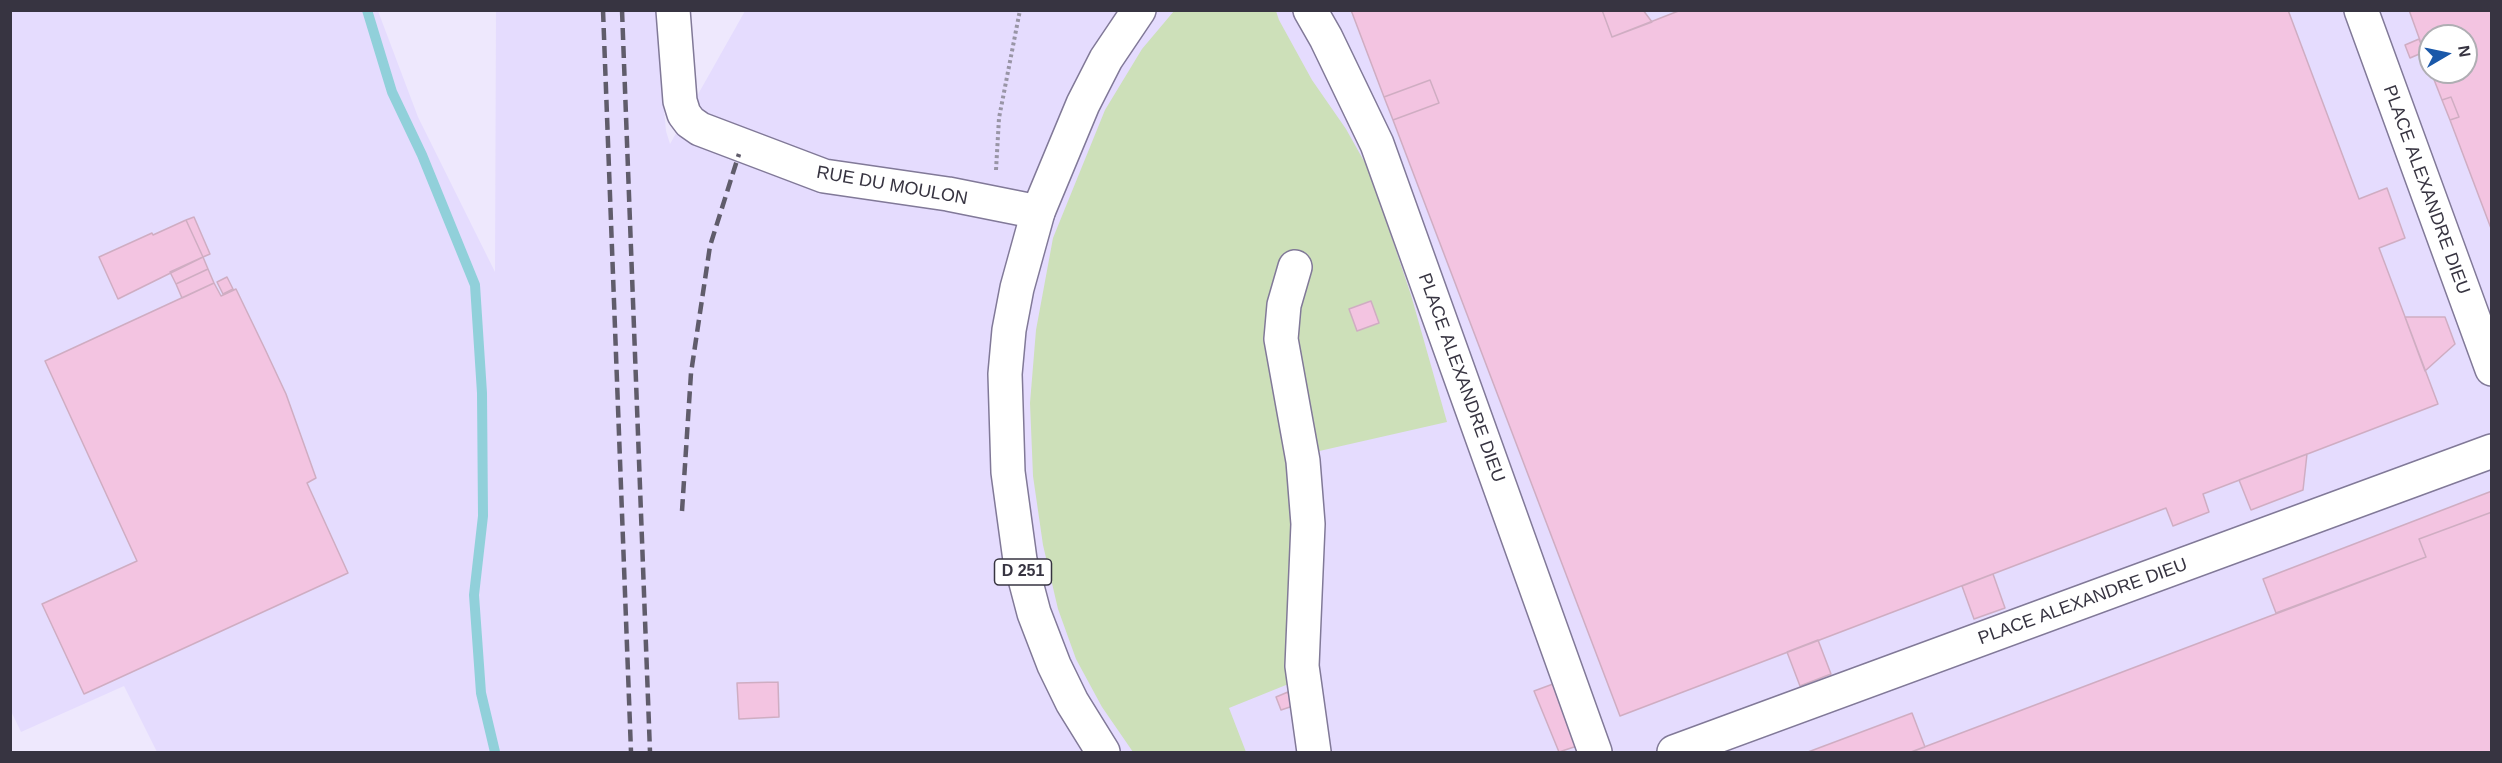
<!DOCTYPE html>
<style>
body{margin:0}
#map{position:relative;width:2502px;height:763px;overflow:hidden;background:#eee8fd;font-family:Arial,sans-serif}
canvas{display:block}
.frame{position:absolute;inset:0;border:12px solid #373441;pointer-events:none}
.north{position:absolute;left:2418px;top:24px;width:60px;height:60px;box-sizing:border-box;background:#fff;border:2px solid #afaeb3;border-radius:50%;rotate:81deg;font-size:16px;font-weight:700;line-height:24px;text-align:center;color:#373441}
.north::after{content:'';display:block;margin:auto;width:21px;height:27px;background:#1a58a9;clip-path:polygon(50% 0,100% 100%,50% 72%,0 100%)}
</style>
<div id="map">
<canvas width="2502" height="763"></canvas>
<div class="frame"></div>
<div class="north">N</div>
</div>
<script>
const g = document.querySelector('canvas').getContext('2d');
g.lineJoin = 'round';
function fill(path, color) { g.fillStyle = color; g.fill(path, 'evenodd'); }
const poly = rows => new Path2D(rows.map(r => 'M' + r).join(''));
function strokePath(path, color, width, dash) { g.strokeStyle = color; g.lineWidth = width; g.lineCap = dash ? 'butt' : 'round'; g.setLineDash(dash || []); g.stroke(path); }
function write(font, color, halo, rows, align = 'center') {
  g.font = font + ' Arial,sans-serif'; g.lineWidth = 4.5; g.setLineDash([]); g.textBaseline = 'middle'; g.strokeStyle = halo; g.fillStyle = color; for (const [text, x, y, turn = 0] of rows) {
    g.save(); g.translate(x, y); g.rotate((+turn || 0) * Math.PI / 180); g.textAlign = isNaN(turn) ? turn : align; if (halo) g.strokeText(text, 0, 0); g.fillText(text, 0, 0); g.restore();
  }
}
const built = poly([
 [10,11,378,11,418,117,495,272,496,11,655,11,666,131,670,144,745,11,2491,11,2491,752,157,752,124,686,21,732,10,709],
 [2430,36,2466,36,2466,72,2430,72]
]);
const green = poly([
 [1174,11,1276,11,1279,20,1312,80,1346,129,1369,170,1411,295,1447,422,1293,457,1291,683,1229,708,1246,752,1133,752,1102,707,1076,659,1058,609,1043,545,1033,476,1030,403,1036,330,1053,238,1105,110,1142,49]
]);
const stream = poly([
 [367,10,392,92,422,155,475,285,482,393,483,516,474,595,481,693,495,752]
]);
const building = poly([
 [1351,10,1602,10,1612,37,1681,10,2288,10,2359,199,2387,188,2405,238,2379,248,2438,404,2203,494,2209,512,2173,526,2166,508,1620,716,1393,120,1439,103,1430,80,1384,97,1351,10],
 [1602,10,1643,10,1652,22,1612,37,1602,10],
 [2409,10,2492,10,2492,231,2450,120,2459,117,2451,97,2442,100,2431,72,2466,72,2466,36,2430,36,2430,68,2409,10],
 [2419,39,2424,52,2410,58,2405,45,2419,39],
 [1430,80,1439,103,1393,120,1384,97,1430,80],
 [2451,97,2459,117,2450,120,2442,100,2451,97],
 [194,217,210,254,203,257,186,220,194,217],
 [186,220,203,257,118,299,99,257,152,233,153,235,186,220],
 [203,257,208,269,176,284,170,272,203,257],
 [208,269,214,283,182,298,176,284,208,269],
 [227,277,233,289,223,294,217,282,227,277],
 [214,283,221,296,236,289,264,347,286,394,316,478,307,483,348,573,84,694,42,604,137,561,45,361,214,283],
 [1371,301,1379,323,1357,331,1349,309,1371,301],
 [2405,317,2445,317,2455,344,2425,371,2405,317],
 [2307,454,2303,490,2251,510,2239,480,2307,454],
 [2492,491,2492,512,2419,539,2426,557,2276,613,2263,579,2492,491],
 [2492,512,2492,752,1911,752,2426,557,2419,539,2492,512],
 [1993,574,2005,608,1974,619,1962,586,1993,574],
 [1818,640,1831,674,1800,686,1787,652,1818,640],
 [778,682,779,717,739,719,737,683,778,682],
 [1553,684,1577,746,1559,752,1534,691,1553,684],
 [1288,692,1293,706,1281,710,1276,697,1288,692],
 [1912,713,1925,747,1911,752,1808,752,1912,713]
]);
const path = poly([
 [996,170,999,118,1020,10]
]);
const minor = poly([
 [673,10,680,101,684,114,690,122,700,129,824,176,948,194,1038,212],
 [1310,10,1326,38,1377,144,1595,752],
 [2361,10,2492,369],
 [1295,267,1284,305,1281,339,1303,461,1308,524,1302,666,1314,752],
 [1674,752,2492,451]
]);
const major = poly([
 [1103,752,1072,702,1054,665,1034,613,1020,560,1008,472,1005,374,1009,330,1017,288,1038,212,1083,104,1106,59,1139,10]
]);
const rail = poly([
 [603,10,631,752],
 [622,10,650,752],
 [682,511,691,373,710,246,739,154]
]);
const shields = [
 [1023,572,57]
];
const shieldNames = [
 ["D 251",1023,572]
];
const streetNames = [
 ["RUE DU MOULON",892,186,10],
 ["PLACE ALEXANDRE DIEU",2426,190,70],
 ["PLACE ALEXANDRE DIEU",1461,378,70],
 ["PLACE ALEXANDRE DIEU",2083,602,-20]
];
fill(built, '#e5dcfe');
fill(green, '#cde0b9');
strokePath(stream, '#91d0da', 10);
fill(building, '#f3c4e1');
strokePath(building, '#cfadc2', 1.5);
strokePath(minor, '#817998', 36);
strokePath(major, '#817998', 36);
strokePath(path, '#9995a6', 4, [3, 3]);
strokePath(minor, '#fff', 33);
strokePath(major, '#fff', 33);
strokePath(rail, '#605c6b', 4.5, [12, 6]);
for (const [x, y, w] of shields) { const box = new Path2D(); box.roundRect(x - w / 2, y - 13, w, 26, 4.5); g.fillStyle = '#fff'; g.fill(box); strokePath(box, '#373441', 1.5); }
write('bold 16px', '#373441', null, shieldNames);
write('18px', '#373441', '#fff', streetNames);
</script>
